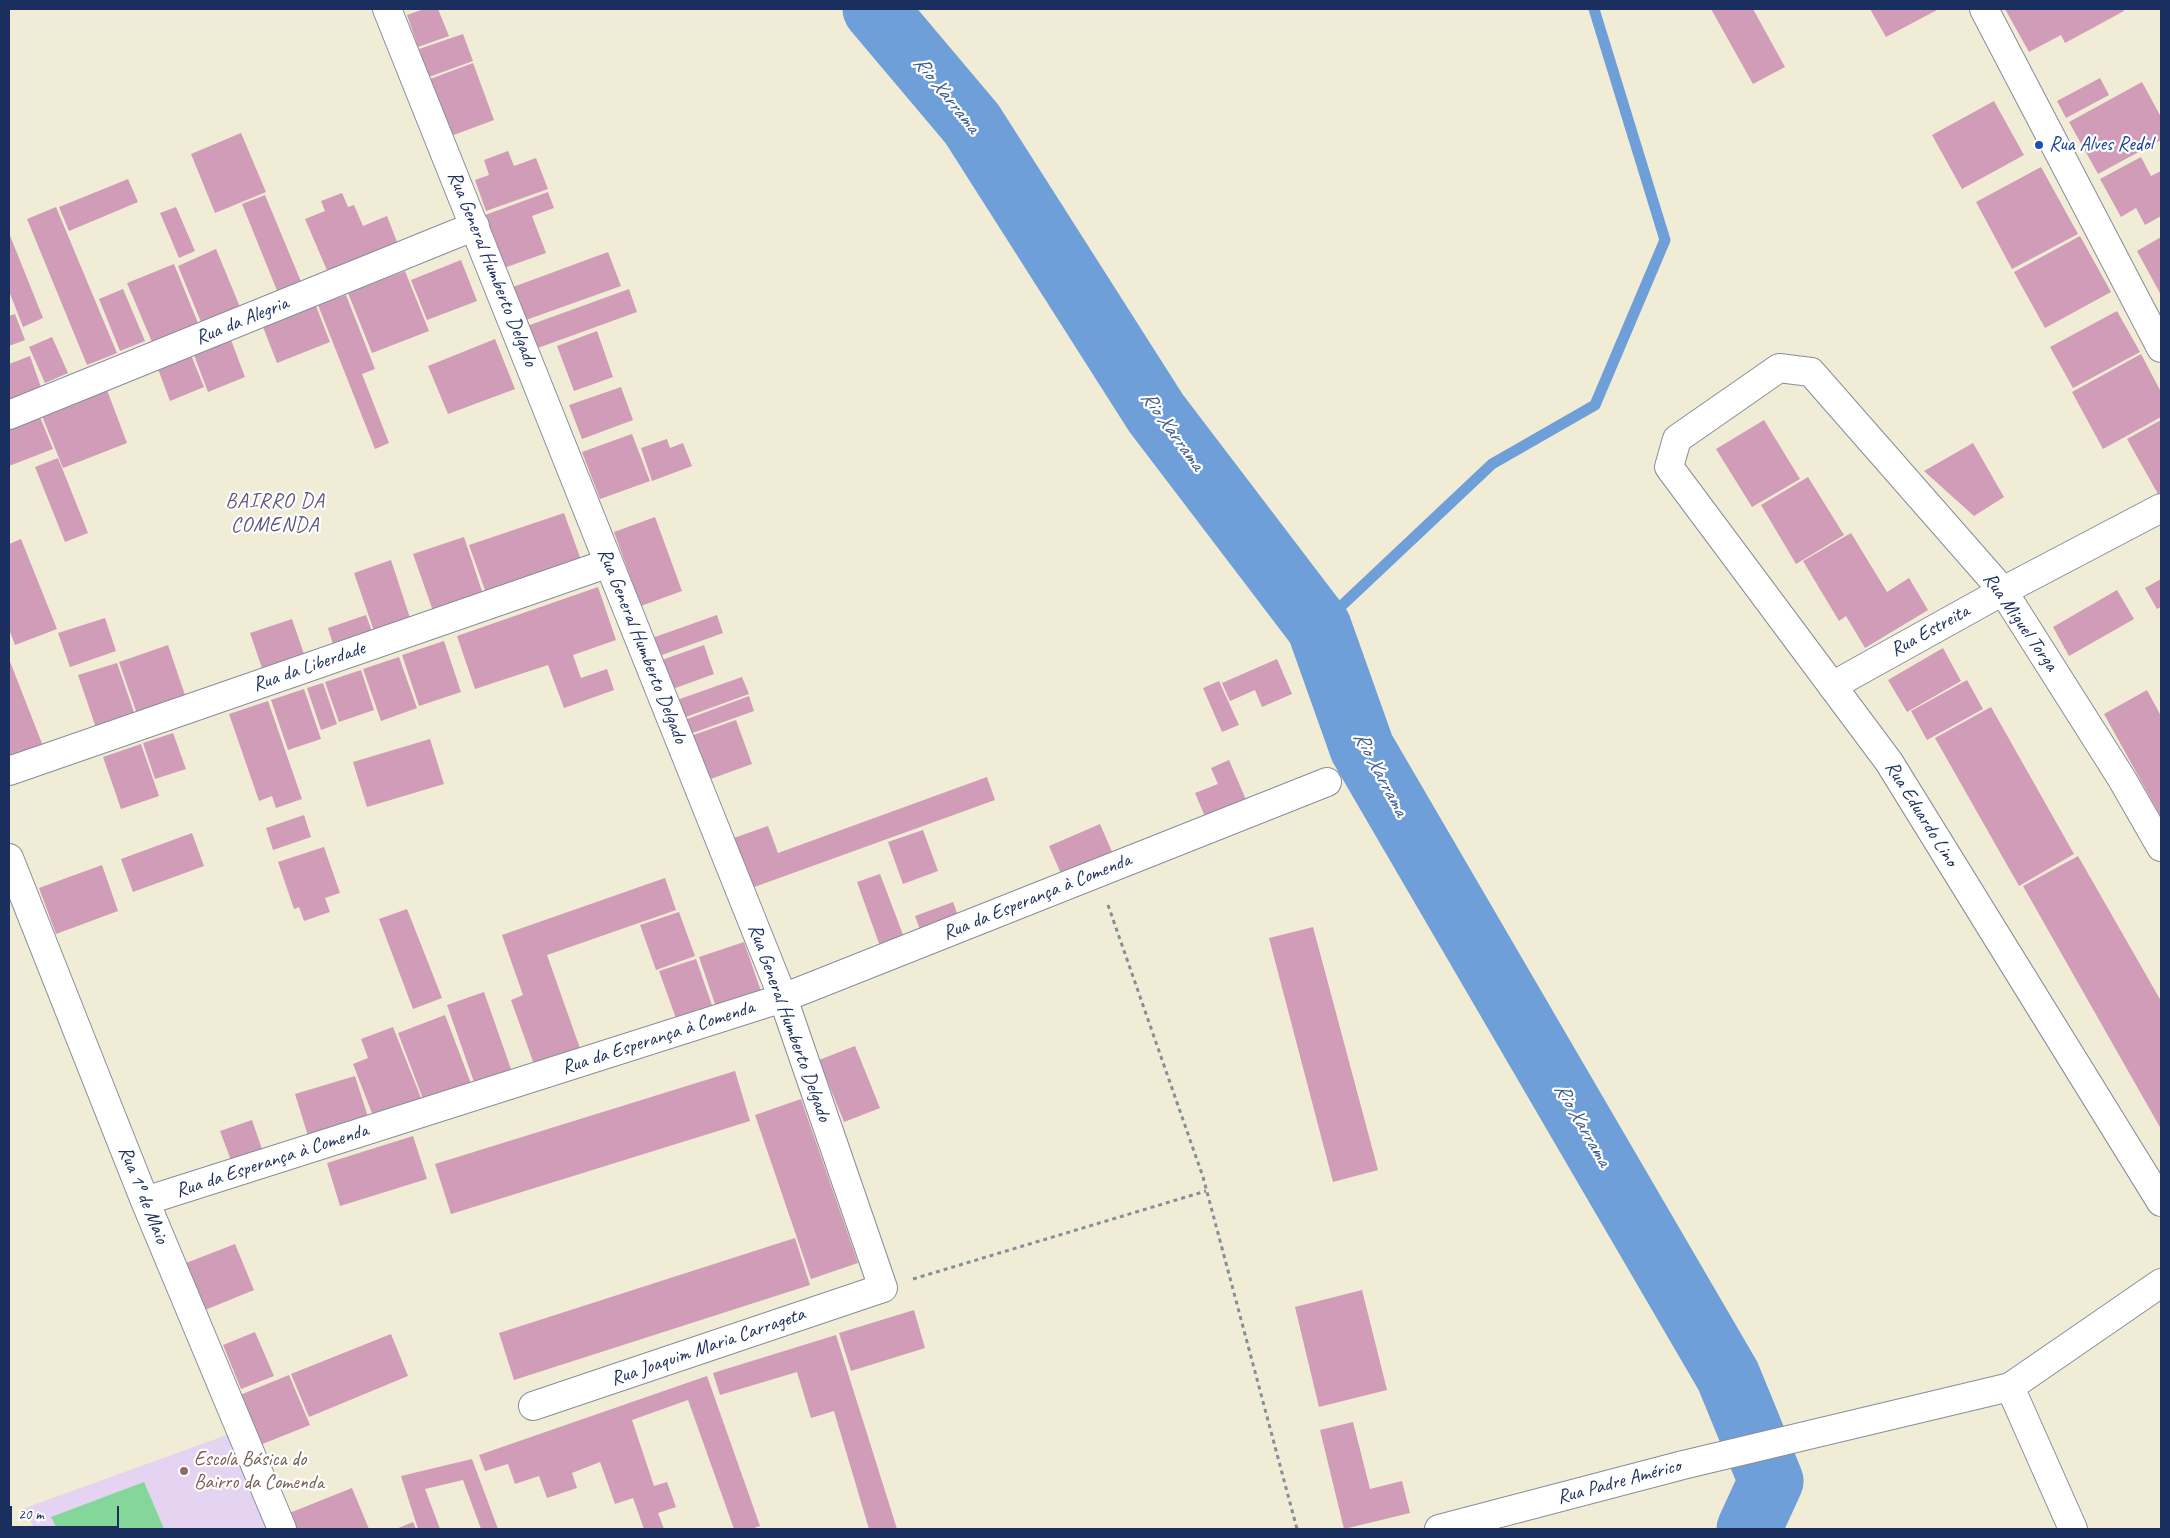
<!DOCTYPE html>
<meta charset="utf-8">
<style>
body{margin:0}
#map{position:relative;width:2170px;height:1538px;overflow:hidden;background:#f1ecd5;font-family:Caveat,sans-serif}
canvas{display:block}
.frame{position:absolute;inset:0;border:10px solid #1b2f5e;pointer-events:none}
.scale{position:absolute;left:10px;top:1506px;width:109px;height:22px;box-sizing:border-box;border:2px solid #1b2f5e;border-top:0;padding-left:6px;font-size:15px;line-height:18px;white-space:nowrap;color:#1b2f5e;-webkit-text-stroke:4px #fff;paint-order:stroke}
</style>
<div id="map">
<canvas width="2170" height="1538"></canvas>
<div class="frame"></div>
<div class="scale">20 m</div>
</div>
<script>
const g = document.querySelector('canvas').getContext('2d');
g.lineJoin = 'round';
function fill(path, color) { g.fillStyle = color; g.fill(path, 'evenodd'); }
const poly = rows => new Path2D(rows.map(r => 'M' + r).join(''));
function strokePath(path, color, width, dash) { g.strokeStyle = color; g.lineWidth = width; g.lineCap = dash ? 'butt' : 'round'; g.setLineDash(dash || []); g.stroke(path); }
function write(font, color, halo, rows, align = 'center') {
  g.font = font + ' Caveat,sans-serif'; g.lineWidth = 4.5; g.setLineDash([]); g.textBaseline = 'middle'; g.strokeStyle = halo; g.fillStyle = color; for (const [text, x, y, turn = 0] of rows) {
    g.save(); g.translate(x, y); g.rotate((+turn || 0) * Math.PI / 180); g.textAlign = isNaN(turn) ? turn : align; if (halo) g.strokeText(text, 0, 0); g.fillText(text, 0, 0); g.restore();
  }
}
const built = poly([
 [227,1435,267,1529,34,1529,25,1508]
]);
const green = poly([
 [144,1482,164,1529,57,1529,51,1517]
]);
const stream = poly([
 [1319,627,1492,464,1595,405,1665,240,1594,9]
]);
const river = poly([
 [875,9,972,124,1156,413,1319,627,1362,748,1728,1376,1771,1481,1749,1529]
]);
const building = poly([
 [424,9,438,9,449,36,418,47,407,15],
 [1711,9,1753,9,1785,67,1753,84],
 [1870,9,1939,9,1886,37],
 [2005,9,2122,9,2124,11,2065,43,2061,35,2029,52],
 [463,34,473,61,429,77,419,49],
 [473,63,494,120,451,136,430,79],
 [2100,78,2109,95,2066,118,2057,101],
 [2142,82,2161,117,2161,140,2098,174,2069,122],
 [1994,101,2024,155,1962,189,1932,135],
 [241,133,266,192,215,213,191,154],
 [508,151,514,166,536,158,548,189,486,211,475,180,489,175,484,160],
 [2141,157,2151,176,2161,171,2161,216,2145,225,2136,208,2121,217,2100,179],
 [2041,167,2078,234,2012,269,1976,202],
 [128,179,138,202,69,231,59,207],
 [548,192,554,208,532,216,546,253,504,268,485,215],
 [342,193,348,207,354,205,363,226,387,216,399,247,329,275,305,219,325,211,321,201],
 [265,195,302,284,278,293,242,204],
 [56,207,117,353,87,365,27,219],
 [176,207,195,251,179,258,160,213],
 [9,233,43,318,23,327,9,291],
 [2080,236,2111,292,2045,328,2014,272],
 [2161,237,2161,295,2137,251],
 [216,249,240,307,201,322,178,266],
 [608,252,621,286,526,320,513,287],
 [461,260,477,301,427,320,411,280],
 [174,264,198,323,152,342,127,283],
 [405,271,429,331,372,353,348,293],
 [123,289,145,341,120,351,99,299],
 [629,289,637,312,535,349,527,326],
 [346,295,375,369,362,374,389,443,375,449,318,305],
 [316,306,330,342,277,363,263,327],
 [2117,311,2140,352,2073,388,2050,347],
 [15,314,25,340,9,346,9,316],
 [597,331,613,377,574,391,557,346],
 [52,337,68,373,45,383,29,347],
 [495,339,515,389,448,414,428,366],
 [231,340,245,377,208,392,194,355],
 [2141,354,2161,392,2161,417,2103,449,2072,392],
 [191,355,204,387,170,401,158,369],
 [30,356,42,390,9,403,9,364],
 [621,387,633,420,582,439,569,405],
 [107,390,127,443,63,468,42,416],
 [40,417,53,449,9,466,9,429],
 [1764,420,1800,479,1752,507,1716,449],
 [2161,420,2161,492,2158,494,2127,439],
 [632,434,650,481,600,499,582,452],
 [667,439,670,448,683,443,692,466,652,481,641,448],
 [1973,443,2004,497,1974,516,1924,471],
 [58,458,88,533,65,542,35,467],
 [1808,477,1844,535,1796,564,1761,505],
 [564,513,581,560,486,593,469,545],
 [655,517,682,591,641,606,614,532],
 [1851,533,1887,592,1909,578,1928,610,1865,648,1846,616,1839,621,1803,561],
 [464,537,483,594,433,611,413,554],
 [21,539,57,629,15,645,9,629,9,544],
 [391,560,411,621,375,634,354,573],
 [2161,579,2161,607,2157,609,2145,588],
 [598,587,616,640,573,655,581,678,607,669,614,690,564,708,548,665,475,689,457,636],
 [2117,590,2134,619,2069,656,2053,627],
 [366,615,373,634,334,648,328,628],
 [717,615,723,633,659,656,652,638],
 [105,618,116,651,70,667,58,633],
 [292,619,305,657,263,671,250,633],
 [444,641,461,692,419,706,402,655],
 [168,645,186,698,137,714,119,662],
 [704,645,714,674,670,690,659,661],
 [1943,648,1961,681,1907,712,1888,680],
 [399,657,417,708,381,721,363,669],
 [9,659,43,746,9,760],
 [1277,659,1292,694,1262,707,1255,690,1230,701,1222,683],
 [117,663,135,715,96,728,78,675],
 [361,670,374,710,339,722,325,682],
 [742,677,749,694,683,718,677,700],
 [1967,680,1983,709,1927,740,1911,711],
 [1219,681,1239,725,1222,732,1203,688],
 [323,683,337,724,321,730,307,688],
 [304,689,321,739,288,750,271,700],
 [2147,690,2161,716,2161,817,2104,714],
 [749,696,754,711,687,735,682,721],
 [268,701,302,799,276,808,272,796,259,801,229,714],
 [1991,707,2074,854,2019,886,1935,738],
 [736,720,752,764,705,781,688,737],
 [173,733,186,769,155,779,143,743],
 [430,739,444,784,367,807,353,762],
 [141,744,159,796,121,809,103,757],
 [1229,760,1247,802,1206,819,1195,793,1218,784,1211,768],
 [987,777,995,800,746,890,728,840,768,826,778,853],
 [304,815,311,837,273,850,266,828],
 [1100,824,1113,854,1062,876,1049,846],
 [923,830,938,871,903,884,888,842],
 [192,833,204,866,133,892,121,859],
 [324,847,340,893,325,898,330,912,304,921,299,907,294,909,278,862],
 [2078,856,2161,1001,2161,1129,2023,886],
 [102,865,118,911,56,934,39,888],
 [880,874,905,940,881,949,857,882],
 [665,878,676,910,547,955,582,1054,536,1070,511,1000,523,995,502,935],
 [953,902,960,921,922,935,915,916],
 [407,909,442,998,413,1009,379,919],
 [679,912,695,956,656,970,640,925],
 [1313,927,1378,1170,1333,1182,1269,938],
 [744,942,762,994,717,1010,699,957],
 [696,959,714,1011,678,1024,659,971],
 [484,992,512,1072,475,1085,447,1005],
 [445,1015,472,1086,425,1104,398,1033],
 [393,1027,423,1103,375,1121,353,1064,368,1058,361,1039],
 [855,1046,880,1108,844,1122,819,1060],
 [735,1071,750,1121,451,1214,435,1164],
 [355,1076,369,1120,309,1139,295,1094],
 [801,1099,858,1263,811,1279,755,1115],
 [252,1120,263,1152,232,1163,220,1131],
 [413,1136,427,1179,340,1206,327,1163],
 [795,1238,810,1285,514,1380,499,1333],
 [235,1244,254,1290,205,1310,186,1263],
 [1362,1290,1387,1390,1319,1407,1295,1307],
 [914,1310,925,1348,851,1371,839,1333],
 [255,1332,274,1376,241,1389,223,1345],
 [391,1334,408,1376,309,1417,291,1374],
 [836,1335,897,1529,869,1529,834,1411,811,1418,797,1372,720,1395,713,1373],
 [289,1375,310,1425,260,1445,240,1395],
 [707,1376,760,1526,751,1529,734,1529,688,1400,632,1420,654,1486,667,1482,676,1507,658,1513,664,1529,644,1529,633,1498,615,1504,600,1462,572,1473,577,1488,547,1498,539,1476,515,1484,508,1464,485,1471,479,1455],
 [1353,1422,1370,1489,1402,1481,1410,1513,1344,1529,1320,1430],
 [472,1459,498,1529,481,1529,463,1480,425,1489,440,1529,418,1529,401,1476],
 [352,1488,369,1529,293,1529,287,1514],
 [413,1522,416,1529,396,1529]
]);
const path = poly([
 [1108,905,1203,1177,1297,1529],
 [913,1279,1206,1191]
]);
const minor = poly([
 [387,9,783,998,883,1288,533,1406],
 [1984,9,2161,348],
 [9,415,475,226],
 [1832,686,2003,591,2161,508],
 [9,771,609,563],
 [2161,847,2122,779,2003,591,1811,372,1779,368,1677,439,1669,467,1889,762,2161,1202],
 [9,858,145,1201,282,1529],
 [145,1201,783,998,1327,782],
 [2010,1387,2073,1529],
 [1439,1529,1683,1465,2010,1387,2161,1283]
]);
const markers = [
 [2039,145,5,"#1a4fb4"],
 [184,1471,5,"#8d6e63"]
];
const transitNames = [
 ["Rua Alves Redol",2049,145]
];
const streetNames = [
 ["Rua General Humberto Delgado",492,269,68],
 ["Rua da Alegria",242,321,-22],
 ["Rua Miguel Torga",2020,622,55],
 ["Rua Estreita",1930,631,-29],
 ["Rua General Humberto Delgado",642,646,68],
 ["Rua da Liberdade",309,667,-19],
 ["Rua Eduardo Lino",1921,814,58],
 ["Rua da Esperança à Comenda",1037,897,-22],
 ["Rua General Humberto Delgado",789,1023,70],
 ["Rua da Esperança à Comenda",658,1038,-18],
 ["Rua da Esperança à Comenda",272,1161,-18],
 ["Rua 1º de Maio",143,1195,68],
 ["Rua Joaquim Maria Carrageta",708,1347,-19],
 ["Rua Padre Américo",1619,1482,-15]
];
const educationNames = [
 ["Escola Básica do",194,1460],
 ["Bairro da Comenda",194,1483]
];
const waterNames = [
 ["Rio Xarrama",946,95,51],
 ["Rio Xarrama",1172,431,54],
 ["Rio Xarrama",1380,774,62],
 ["Rio Xarrama",1582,1125,60]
];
const neighbourhoodNames = [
 ["BAIRRO DA",275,501],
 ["COMENDA",275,525]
];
fill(built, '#e4d3f1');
fill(green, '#84d798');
strokePath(stream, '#6f9fd9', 11);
strokePath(river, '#6f9fd9', 65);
fill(building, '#d19cb8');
strokePath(minor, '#868e9a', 30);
strokePath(path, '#868e9a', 3, [4, 4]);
strokePath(minor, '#fff', 28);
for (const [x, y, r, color] of markers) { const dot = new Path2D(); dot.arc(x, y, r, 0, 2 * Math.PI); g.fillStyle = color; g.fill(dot); strokePath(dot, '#fff', 2); }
write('20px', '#164399', '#fff', transitNames, 'left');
write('20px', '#1b2f5e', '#fff', streetNames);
write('20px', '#785e54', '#fff', educationNames, 'left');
write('italic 21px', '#3d5c8f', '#fff', waterNames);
g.letterSpacing = '1px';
write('21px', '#5b557e', '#fff', neighbourhoodNames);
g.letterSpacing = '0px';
</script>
